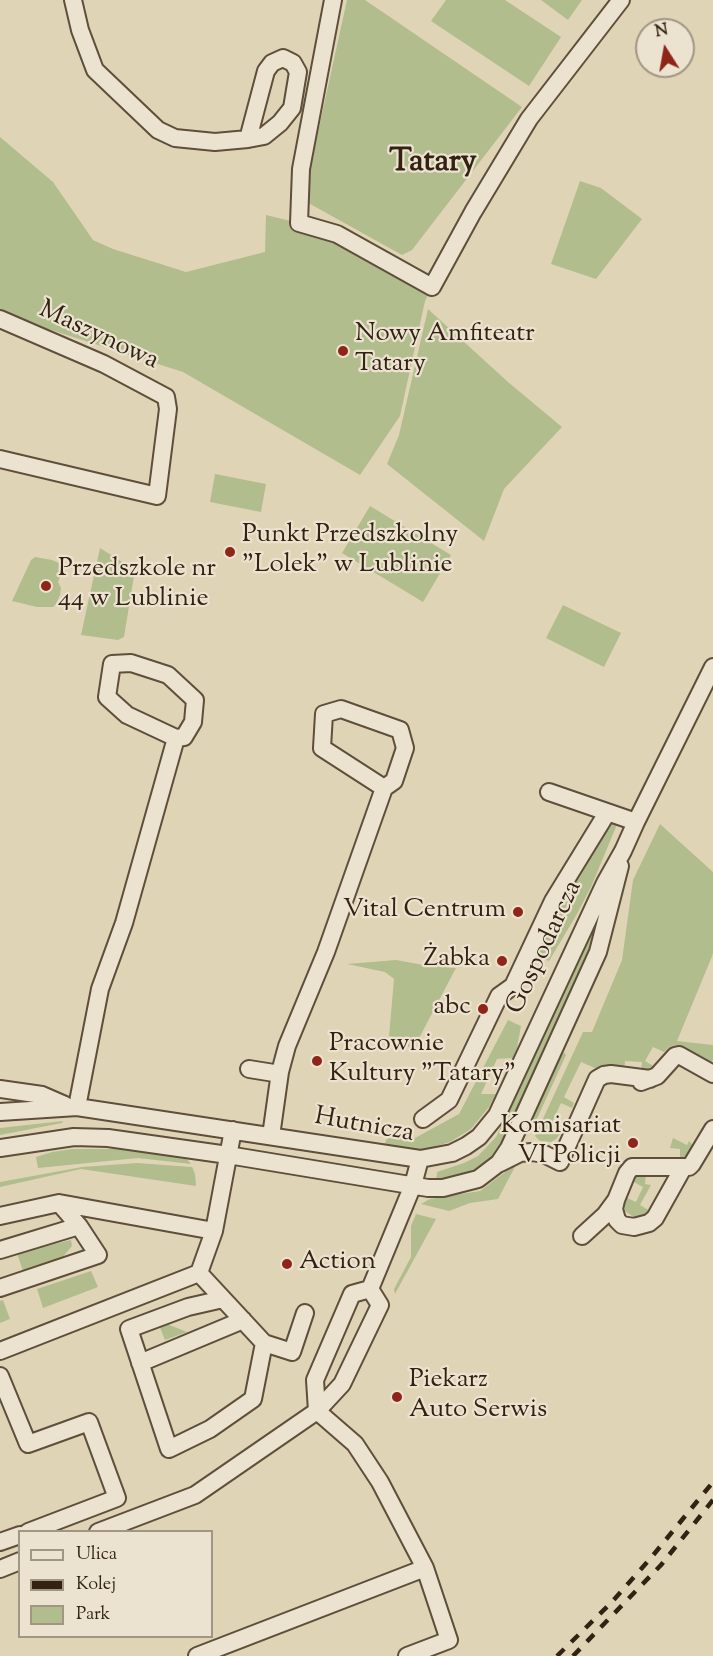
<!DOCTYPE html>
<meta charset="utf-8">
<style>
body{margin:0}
#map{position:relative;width:713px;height:1656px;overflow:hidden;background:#e0d4b6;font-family:"Sorts Mill Goudy",serif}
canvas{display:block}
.legend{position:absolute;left:18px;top:1530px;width:195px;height:108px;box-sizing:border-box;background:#ebe3d0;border:2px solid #a19584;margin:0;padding:8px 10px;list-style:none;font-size:18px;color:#332111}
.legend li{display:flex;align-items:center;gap:12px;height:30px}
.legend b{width:30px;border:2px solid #a19584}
.north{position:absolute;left:635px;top:18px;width:60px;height:60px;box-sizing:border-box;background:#ebe3d0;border:2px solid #a19584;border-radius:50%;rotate:349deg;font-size:16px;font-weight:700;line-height:24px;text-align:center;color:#332111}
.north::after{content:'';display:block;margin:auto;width:21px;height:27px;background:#8f2418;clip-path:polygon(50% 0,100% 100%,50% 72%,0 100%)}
</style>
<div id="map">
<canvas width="713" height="1656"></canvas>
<ul class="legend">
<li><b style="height:8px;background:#ebe3d0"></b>Ulica</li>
<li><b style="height:8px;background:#332111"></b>Kolej</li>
<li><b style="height:16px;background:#b2bd8e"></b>Park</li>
</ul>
<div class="north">N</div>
</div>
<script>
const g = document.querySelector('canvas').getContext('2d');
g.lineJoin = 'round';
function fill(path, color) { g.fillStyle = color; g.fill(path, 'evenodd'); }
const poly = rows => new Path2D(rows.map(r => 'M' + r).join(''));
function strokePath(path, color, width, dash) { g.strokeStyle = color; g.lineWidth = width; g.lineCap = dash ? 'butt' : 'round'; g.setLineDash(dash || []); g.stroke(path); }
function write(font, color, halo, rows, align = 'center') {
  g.font = font + ' "Sorts Mill Goudy",serif'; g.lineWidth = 4.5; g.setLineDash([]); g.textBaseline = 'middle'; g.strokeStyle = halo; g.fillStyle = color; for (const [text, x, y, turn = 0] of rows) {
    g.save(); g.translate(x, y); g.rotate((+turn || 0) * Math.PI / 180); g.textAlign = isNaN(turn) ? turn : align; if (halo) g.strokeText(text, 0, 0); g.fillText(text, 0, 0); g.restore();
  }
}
const green = poly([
 [347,0,365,0,522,107,412,250,402,255,303,200],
 [446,0,505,0,561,37,529,86,431,21],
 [541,0,582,0,568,20],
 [0,137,53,182,93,240,113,249,186,272,265,252,266,215,299,223,432,287,425,301,400,416,360,475,183,372,26,322,0,310],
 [580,181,601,188,642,219,596,279,551,264],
 [428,309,508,382,562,427,504,489,484,541,387,464,399,435],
 [215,474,266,484,261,512,210,502],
 [370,506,451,555,423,602,342,553],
 [100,548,135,570,124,637,118,640,81,635],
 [35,557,52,560,59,563,63,569,58,582,61,588,60,595,56,604,53,607,37,607,12,601,31,560],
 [563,605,621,633,604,667,546,638],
 [609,820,616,823,616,827,591,887,577,914,549,961,536,956,554,912],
 [660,824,713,872,713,954,677,1041,713,1045,713,1060,711,1063,676,1045,669,1047,664,1052,653,1047,645,1061,655,1067,652,1071,641,1073,642,1062,625,1061,624,1072,597,1069,581,1062,564,1097,574,1103,572,1108,561,1103,549,1129,560,1134,556,1139,551,1142,540,1141,535,1136,583,1032,592,1032,622,960,633,880],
 [598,914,589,949,496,1155,473,1173,436,1183,437,1172,464,1163,478,1156,496,1137,525,1077],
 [396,960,429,966,456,968,417,1042,411,1048,389,1036,394,979,385,972,347,964],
 [508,1020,521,1026,517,1048,513,1058,497,1059,481,1094,496,1094,489,1107,471,1129,450,1142,426,1149,408,1149,384,1145,387,1139,393,1136,415,1138,459,1114],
 [564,1052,566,1055,531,1132,527,1122,549,1077],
 [63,1121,62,1123,0,1135,0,1128],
 [673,1138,687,1145,689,1141,691,1143,693,1147,685,1159,680,1160,680,1149,670,1148],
 [72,1149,116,1149,186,1158,191,1164,138,1158,38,1168,36,1157,52,1152],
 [137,1163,192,1167,195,1174,196,1186,81,1169,0,1187,0,1182,82,1167],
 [517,1163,498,1199,470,1203,449,1211,421,1204,430,1199,480,1191],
 [646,1173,645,1184,651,1185,640,1205,650,1211,645,1217,635,1218,625,1211,624,1200,625,1197,636,1202,643,1187,632,1181,639,1174],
 [416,1214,436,1219,395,1294,394,1289,411,1257,411,1226],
 [71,1240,72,1246,62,1258,23,1271,17,1253],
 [91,1271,98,1287,43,1308,37,1289],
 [3,1300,10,1319,0,1323,0,1301],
 [157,1320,187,1332,165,1340]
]);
const minor = poly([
 [73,0,80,30,95,70,158,130,175,138,215,142,248,139,264,136,280,123,292,108,298,72,293,63,283,58,272,63,266,71,248,139],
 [333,0,301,169,299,223,337,234,432,287,473,212,529,119,621,0],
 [0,319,104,364,166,397,168,409,157,496,0,459],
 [131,663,168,675,195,700,193,722,184,737,176,738,127,715,107,697,112,664,131,663],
 [549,792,636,822],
 [249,1069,274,1073],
 [641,1082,657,1076,675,1056,679,1055,713,1074],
 [0,1089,42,1095,65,1105],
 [77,1107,100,989,124,923,176,738],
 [0,1112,77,1107,420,1159,452,1153,466,1146,479,1137,497,1115,605,883,623,851,636,822,713,667],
 [423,1119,449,1100,499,996,513,986,553,901,607,813],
 [271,1136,280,1072,287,1046,326,952,384,788,394,781,405,748,400,730,341,709,324,714,322,748,384,788],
 [0,1148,74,1137,108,1138,228,1155,428,1188,443,1188,478,1179,499,1163,509,1148,598,952,620,866],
 [500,1163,520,1153,532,1152,544,1154,560,1162,597,1079,604,1075,611,1074,650,1079],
 [683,1168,655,1218,649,1223,634,1227,622,1225,617,1220,614,1209,616,1200,627,1173,632,1167,689,1167,692,1164,713,1129],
 [0,1216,59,1203,214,1231],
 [582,1236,605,1215,616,1200],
 [0,1250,79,1226],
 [0,1288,98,1255,79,1226,59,1203],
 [223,1299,188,1307,129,1329,169,1449,210,1429,253,1399,264,1343,199,1273,214,1231,233,1130],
 [264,1343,292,1352,305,1313],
 [0,1351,199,1273],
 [140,1363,243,1320],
 [0,1376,28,1444,89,1422,117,1498,28,1532],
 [98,1532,195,1495,317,1411,342,1384,380,1305,370,1289],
 [0,1542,20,1535],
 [0,1569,20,1561],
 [197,1656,425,1568,380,1482,355,1444,317,1411,315,1380,352,1294,370,1289,413,1185,420,1159],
 [407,1656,449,1640,425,1568]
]);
const rail = poly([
 [557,1656,611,1603,650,1559,713,1482],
 [573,1656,661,1565,713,1500]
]);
const markers = [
 [343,351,6,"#8f2418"],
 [230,552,6,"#8f2418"],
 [46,586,6,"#8f2418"],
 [518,912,6,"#8f2418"],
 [502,961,6,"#8f2418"],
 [483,1009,6,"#8f2418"],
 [317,1061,6,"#8f2418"],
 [633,1143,6,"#8f2418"],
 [287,1264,6,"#8f2418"],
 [397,1397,6,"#8f2418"]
];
const poiNames = [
 ["Nowy Amfiteatr",355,336],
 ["Tatary",355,366],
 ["Punkt Przedszkolny",242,537],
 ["\"Lolek\" w Lublinie",242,567],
 ["Przedszkole nr",58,571],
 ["44 w Lublinie",58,601],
 ["Vital Centrum",506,912,"right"],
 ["Żabka",490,961,"right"],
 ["abc",471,1009,"right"],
 ["Pracownie",329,1046],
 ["Kultury \"Tatary\"",329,1076],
 ["Komisariat",621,1128,"right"],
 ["VI Policji",621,1158,"right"],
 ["Action",299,1264],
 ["Piekarz",409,1382],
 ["Auto Serwis",409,1412]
];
const streetNames = [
 ["Maszynowa",98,337,25],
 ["Gospodarcza",546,948,-65],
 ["Hutnicza",364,1127,10]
];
const districtNames = [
 ["Tatary",433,165]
];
fill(green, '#b2bd8e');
strokePath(minor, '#5e4e3a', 20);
strokePath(minor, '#ebe3d0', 16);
strokePath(rail, '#332111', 4.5, [10, 10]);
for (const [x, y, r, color] of markers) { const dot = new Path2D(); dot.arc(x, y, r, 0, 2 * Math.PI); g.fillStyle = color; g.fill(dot); strokePath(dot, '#ebe3d0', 2); }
write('26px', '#332111', '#ebe3d0', poiNames, 'left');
write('26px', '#332111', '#ebe3d0', streetNames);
write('bold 32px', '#332111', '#ebe3d0', districtNames);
</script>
